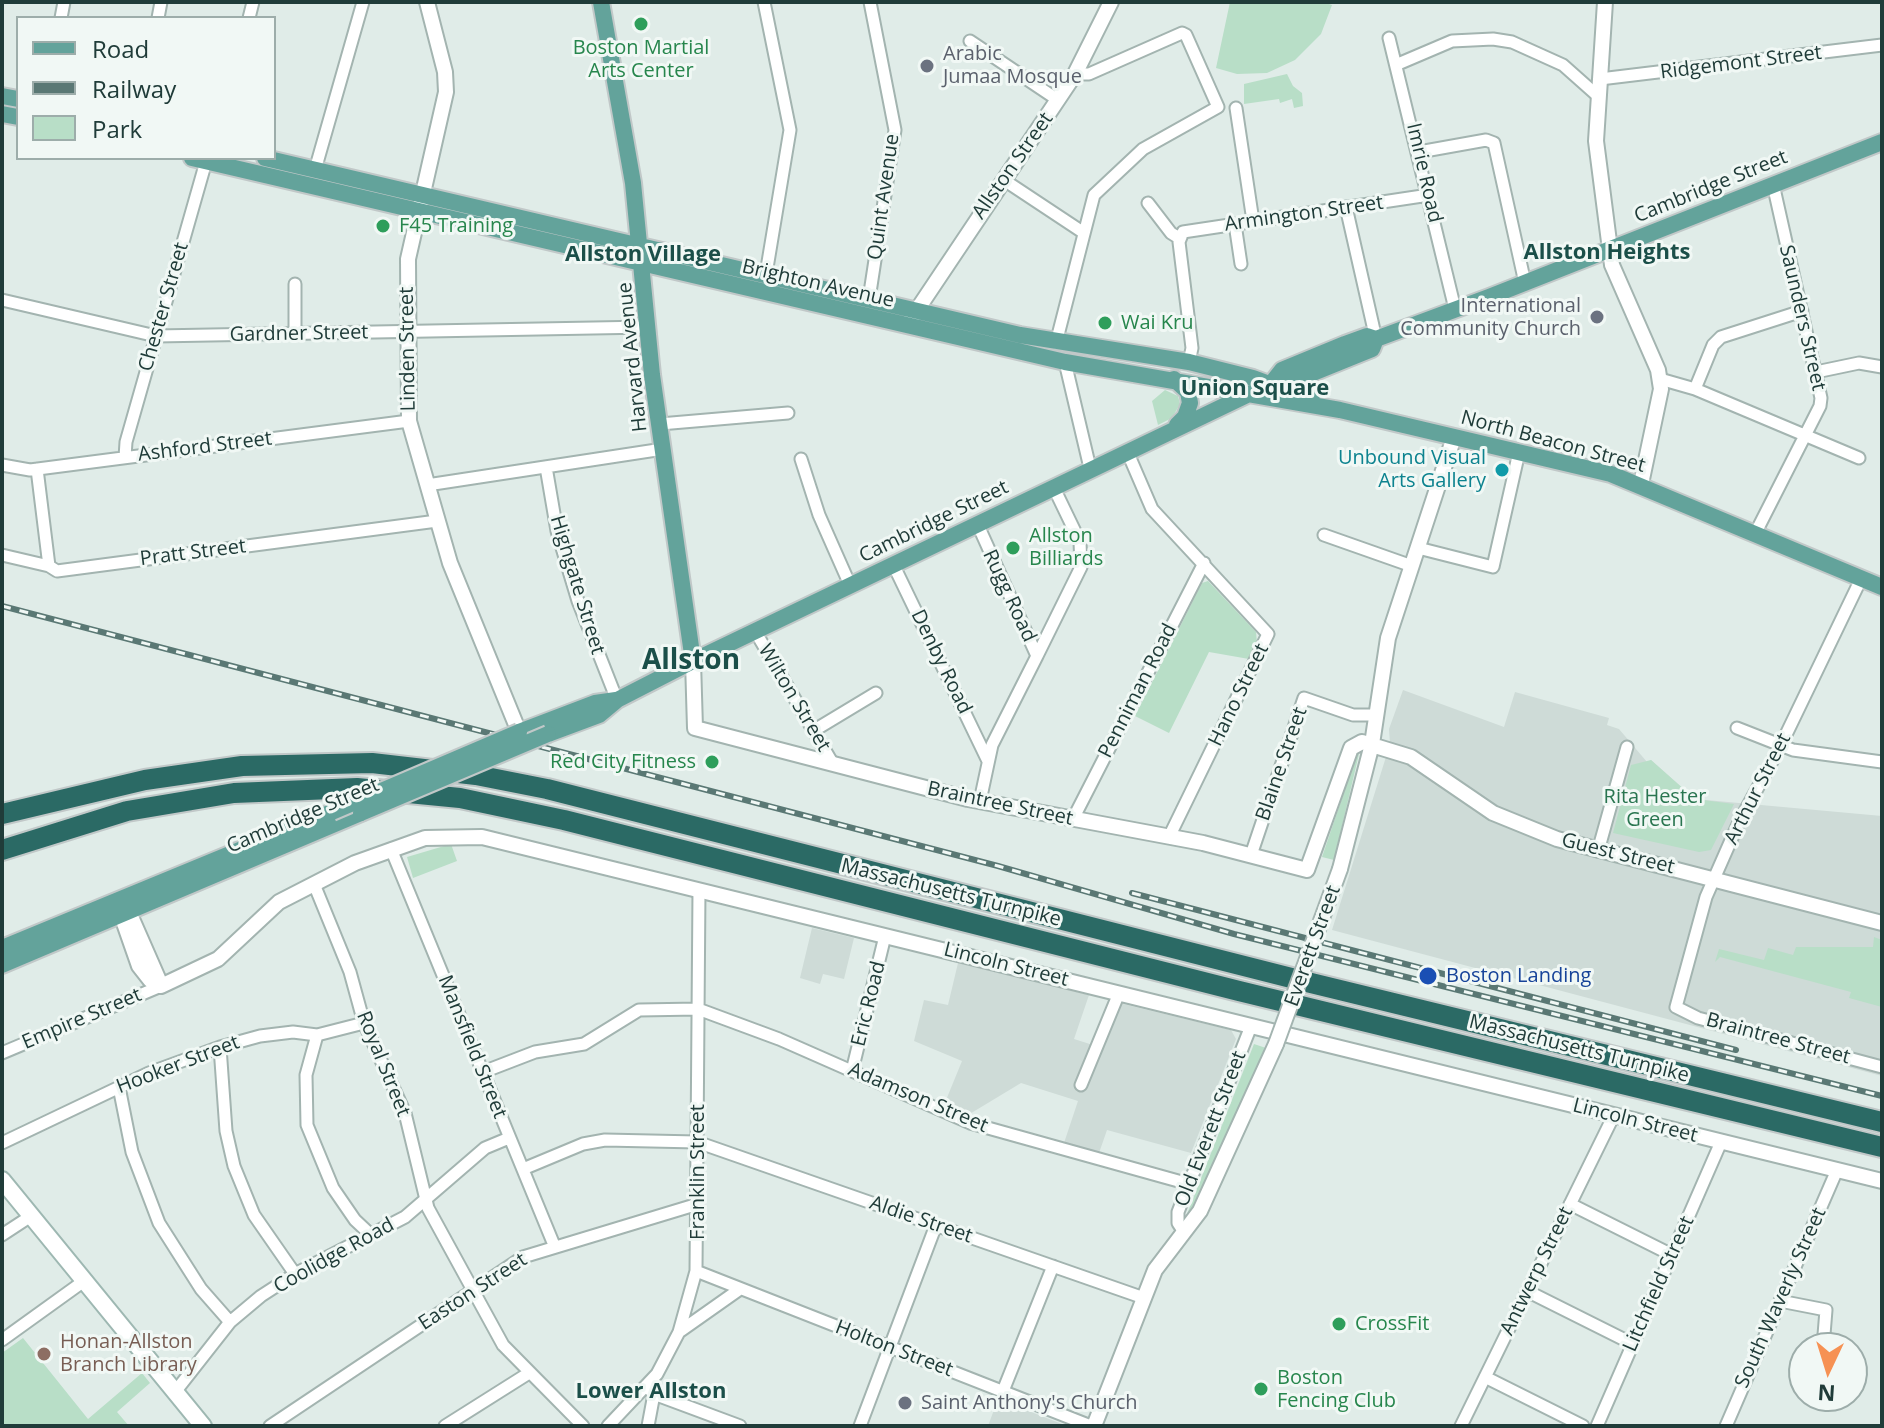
<!DOCTYPE html>
<style>
body{margin:0}
#map{position:relative;width:1884px;height:1428px;overflow:hidden;background:#e0ece8;font-family:"Open Sans",sans-serif}
canvas{display:block}
.frame{position:absolute;inset:0;border:4px solid #203c39;pointer-events:none}
.legend{position:absolute;left:16px;top:16px;width:260px;height:144px;box-sizing:border-box;background:#f1f8f5;border:2px solid #9dadaa;margin:0;padding:10px 14px;list-style:none;font-size:24px;color:#203c39}
.legend li{display:flex;align-items:center;gap:16px;height:40px}
.legend b{width:40px;border:2px solid #9dadaa}
.north{position:absolute;left:1788px;top:1332px;width:80px;height:80px;box-sizing:border-box;background:#f1f8f5;border:2px solid #9dadaa;border-radius:50%;rotate:184deg;font-size:22px;font-weight:700;line-height:32px;text-align:center;color:#203c39}
.north::after{content:'';display:block;margin:auto;width:28px;height:36px;background:#f69153;clip-path:polygon(50% 0,100% 100%,50% 72%,0 100%)}
</style>
<div id="map">
<canvas width="1884" height="1428"></canvas>
<div class="frame"></div>
<ul class="legend">
<li><b style="height:10px;background:#63a39b"></b>Road</li>
<li><b style="height:10px;background:#5a7874"></b>Railway</li>
<li><b style="height:22px;background:#b8dec7"></b>Park</li>
</ul>
<div class="north">N</div>
</div>
<script>
const g = document.querySelector('canvas').getContext('2d');
g.lineJoin = 'round';
function fill(path, color) { g.fillStyle = color; g.fill(path, 'evenodd'); }
const poly = rows => new Path2D(rows.map(r => 'M' + r).join(''));
function strokePath(path, color, width, dash) { g.strokeStyle = color; g.lineWidth = width; g.lineCap = dash ? 'butt' : 'round'; g.setLineDash(dash || []); g.stroke(path); }
function write(font, color, halo, rows, align = 'center') {
  g.font = font + ' "Open Sans",sans-serif'; g.lineWidth = 6; g.setLineDash([]); g.textBaseline = 'middle'; g.strokeStyle = halo; g.fillStyle = color; for (const [text, x, y, turn = 0] of rows) {
    g.save(); g.translate(x, y); g.rotate((+turn || 0) * Math.PI / 180); g.textAlign = isNaN(turn) ? turn : align; if (halo) g.strokeText(text, 0, 0); g.fillText(text, 0, 0); g.restore();
  }
}
const built = poly([
 [1403,690,1504,727,1515,692,1609,718,1607,725,1619,729,1647,762,1651,760,1695,799,1882,816,1882,1076,1332,930,1390,744,1389,729],
 [812,928,854,938,844,979,823,974,820,984,800,978],
 [958,963,1089,995,1074,1039,1093,1045,1119,1003,1231,1030,1236,1039,1191,1153,1107,1130,1099,1153,1064,1143,1078,1101,1021,1083,968,1115,944,1105,962,1061,914,1041,924,1000,948,1005],
 [998,1399,1067,1426,988,1426]
]);
const green = poly([
 [1230,2,1323,2,1332,5,1321,34,1295,60,1267,73,1237,74,1216,68],
 [1287,74,1293,86,1302,93,1303,106,1294,108,1292,99,1280,103,1279,99,1244,104,1244,84],
 [1165,390,1178,396,1180,404,1172,418,1158,425,1152,401],
 [1208,581,1256,632,1257,643,1249,659,1209,652,1169,733,1135,716,1202,583],
 [1359,754,1334,860,1322,857,1357,754],
 [1651,760,1695,799,1734,804,1711,850,1699,852,1613,833,1631,765],
 [451,844,457,861,413,878,407,857],
 [1874,937,1882,940,1882,1007,1849,998,1851,992,1720,957,1715,962,1719,949,1764,960,1768,948,1793,955,1796,947,1873,947],
 [1254,1044,1266,1048,1190,1215,1187,1214],
 [23,1338,88,1419,142,1373,150,1383,117,1412,129,1426,2,1426,2,1353]
]);
const minor = poly([
 [764,2,790,130,766,274],
 [61,18,64,2],
 [158,18,161,2],
 [249,18,253,2],
 [1389,38,1455,309],
 [970,41,1058,100],
 [1398,64,1452,41,1493,39,1512,42,1563,65,1599,97],
 [1600,79,1882,45],
 [1236,108,1253,221],
 [1419,152,1486,140,1494,143,1525,283],
 [315,170,363,2],
 [1004,180,1084,233],
 [1148,203,1171,233,1179,238],
 [1346,207,1376,339],
 [1235,224,1241,264],
 [295,284,295,334],
 [869,299,895,130,870,2],
 [2,300,156,336,648,327],
 [1056,343,1094,195,1143,149,1218,107,1186,35,1182,33,1089,74,1075,74],
 [1065,362,1090,468],
 [1189,362,1192,348,1179,242,1183,232,1429,195],
 [1816,372,1859,363,1882,367],
 [1660,379,1695,389,1859,458],
 [1695,389,1713,345,1721,337,1802,311],
 [660,424,788,413],
 [1127,451,1152,509,1268,634,1169,837],
 [125,457,126,442,207,158],
 [801,459,819,515,850,585],
 [2,465,30,470,409,421],
 [546,467,557,531,578,601,617,700],
 [37,469,49,566,57,571,437,521],
 [427,485,663,449],
 [977,523,1037,656,992,745,980,801],
 [1755,534,1820,406,1821,398,1773,184],
 [1324,535,1412,566],
 [1418,548,1493,567,1519,452],
 [2,555,49,566],
 [893,564,988,761],
 [1861,579,1781,745,1739,822,1706,897,1676,1007,1698,1018,1882,1067],
 [755,631,833,764],
 [1037,656,1081,567,1080,542,1053,486],
 [1737,728,1793,750,1882,762],
 [813,731,876,693],
 [1073,819,1204,563],
 [391,849,554,1245],
 [1598,851,1627,747],
 [1251,855,1304,698,1353,715,1377,715],
 [314,884,350,972,364,1023,405,1113,428,1208,503,1345,583,1426],
 [317,1035,306,1075,307,1125,333,1188,355,1220,371,1235],
 [220,1047,226,1131,234,1166,254,1215,295,1274],
 [2,1053,161,986],
 [852,1071,885,936],
 [483,1072,535,1052,584,1044,639,1010,698,1009,779,1039,970,1123,1189,1184],
 [1081,1085,1119,993],
 [119,1087,132,1152,159,1223,201,1289,230,1322],
 [2,1143,149,1073,220,1047,260,1036,293,1032,317,1035,364,1023],
 [523,1169,583,1144,605,1140,697,1142,1144,1298],
 [1570,1204,1672,1255],
 [1184,1232,1178,1223,1178,1212,1251,1026],
 [2,1235,31,1216],
 [696,1271,1091,1426],
 [1527,1291,1633,1344],
 [1780,1301,1826,1310,1823,1347],
 [679,1332,740,1289],
 [2,1340,84,1281],
 [1485,1377,1583,1426],
 [647,1387,654,1394,740,1426],
 [1003,1391,1053,1266],
 [175,1392,230,1322,261,1296,295,1274,405,1217,485,1148,509,1138],
 [270,1426,523,1257,698,1204],
 [445,1426,529,1373],
 [608,1426,657,1374,679,1332,696,1271,699,890],
 [648,1426,654,1394],
 [860,1426,936,1225],
 [1461,1426,1614,1115],
 [1597,1426,1721,1142],
 [1726,1426,1837,1170]
]);
const tertiary = poly([
 [427,2,445,72,446,92,408,259,409,421,450,563,519,732],
 [1605,2,1596,141,1612,265,1658,370,1661,389,1641,484],
 [911,319,1075,74,1111,2],
 [693,661,695,728,968,799,1203,843,1307,870,1351,748,1362,742,1411,757,1493,813,1557,839,1882,923],
 [1340,869,1372,744,1388,638,1454,437],
 [121,904,129,912,161,985],
 [118,906,139,966,150,980,161,986,218,959,279,902,355,863,425,838,482,837,1882,1181],
 [1094,1426,1155,1270,1200,1211,1276,1044]
]);
const secondary = poly([
 [2,1180,203,1426]
]);
const primary = poly([
 [601,2,633,183,652,375,693,661],
 [2,96,18,99],
 [2,114,18,117],
 [192,158,1065,362,1340,410,1611,474,1882,587],
 [265,158,1020,335,1189,362,1253,378,1312,400],
 [1174,379,1188,392,1190,403,1185,417,1177,425],
 [1271,384,1282,370,1345,344,1367,336,1376,339,1489,297,1882,142],
 [1272,384,1293,381,1362,353,1372,349,1376,339],
 [519,732,595,703,616,700],
 [548,734,599,715,617,700,693,661,1251,393],
 [2,948,332,812],
 [2,965,361,813]
]);
const motorway = poly([
 [2,814,145,780,242,766,372,763,476,775,547,789,1311,983,1882,1122],
 [2,850,127,811,234,793,357,788,460,798,564,820,1239,991,1882,1147]
]);
const rail = poly([
 [2,606,998,866,1234,934,1882,1096],
 [1132,893,1736,1050]
]);
const tertiaryBridge = poly([
 [1276,1044,1340,869]
]);
const primaryBridge = poly([
 [332,812,519,732],
 [361,813,548,734]
]);
const markers = [
 [641,24,8,"#2e9e5b"],
 [927,66,8,"#6b7280"],
 [383,226,8,"#2e9e5b"],
 [1597,317,8,"#6b7280"],
 [1105,323,8,"#2e9e5b"],
 [1502,470,8,"#0f9aa8"],
 [1013,548,8,"#2e9e5b"],
 [712,762,8,"#2e9e5b"],
 [1428,976,10,"#1a4fb4"],
 [1339,1324,8,"#2e9e5b"],
 [44,1354,8,"#8d6e63"],
 [1261,1389,8,"#2e9e5b"],
 [905,1403,8,"#6b7280"]
];
const leisureNames = [
 ["Boston Martial",641,48,"center"],
 ["Arts Center",641,71,"center"],
 ["F45 Training",399,226],
 ["Wai Kru",1121,323],
 ["Allston",1029,536],
 ["Billiards",1029,559],
 ["Red City Fitness",696,762,"right"],
 ["CrossFit",1355,1324],
 ["Boston",1277,1378],
 ["Fencing Club",1277,1401]
];
const worshipNames = [
 ["Arabic",943,54],
 ["Jumaa Mosque",943,77],
 ["International",1581,306,"right"],
 ["Community Church",1581,329,"right"],
 ["Saint Anthony's Church",921,1403]
];
const streetNames = [
 ["Ridgemont Street",1741,63,-7],
 ["Allston Street",1013,166,-55],
 ["Imrie Road",1424,173,77],
 ["Cambridge Street",1711,187,-22],
 ["Quint Avenue",884,197,-82],
 ["Armington Street",1304,214,-8],
 ["Brighton Avenue",818,284,13],
 ["Chester Street",164,307,-74],
 ["Saunders Street",1802,318,77],
 ["Gardner Street",299,334,-1],
 ["Linden Street",408,349,-91],
 ["Harvard Avenue",633,357,-96],
 ["North Beacon Street",1553,442,15],
 ["Ashford Street",205,447,-7],
 ["Cambridge Street",934,522,-26],
 ["Pratt Street",193,553,-7],
 ["Highgate Street",577,585,73],
 ["Rugg Road",1009,596,65],
 ["Denby Road",941,662,64],
 ["Penniman Road",1138,691,-63],
 ["Hano Street",1239,695,-64],
 ["Wilton Street",794,698,59],
 ["Blaine Street",1282,764,-71],
 ["Arthur Street",1758,789,-63],
 ["Braintree Street",1000,804,12],
 ["Cambridge Street",303,816,-23],
 ["Guest Street",1618,854,14],
 ["Massachusetts Turnpike",951,893,14],
 ["Everett Street",1313,946,-70],
 ["Lincoln Street",1006,965,14],
 ["Eric Road",869,1004,-76],
 ["Empire Street",82,1019,-23],
 ["Braintree Street",1778,1039,15],
 ["Mansfield Street",472,1047,68],
 ["Massachusetts Turnpike",1579,1049,14],
 ["Royal Street",383,1064,68],
 ["Hooker Street",178,1065,-21],
 ["Adamson Street",918,1098,23],
 ["Lincoln Street",1635,1121,14],
 ["Old Everett Street",1211,1129,-69],
 ["Franklin Street",698,1172,-90],
 ["Aldie Street",921,1220,19],
 ["Coolidge Road",334,1256,-29],
 ["Antwerp Street",1537,1271,-64],
 ["Litchfield Street",1659,1284,-66],
 ["Easton Street",473,1292,-33],
 ["South Waverly Street",1781,1298,-66],
 ["Holton Street",894,1349,21]
];
const cultureNames = [
 ["Unbound Visual",1486,458],
 ["Arts Gallery",1486,481]
];
const parkNames = [
 ["Rita Hester",1655,797],
 ["Green",1655,820]
];
const transitNames = [
 ["Boston Landing",1446,976]
];
const educationNames = [
 ["Honan-Allston",60,1342],
 ["Branch Library",60,1365]
];
const neighbourhoodNames = [
 ["Allston Heights",1607,253],
 ["Allston Village",643,255],
 ["Union Square",1255,389],
 ["Lower Allston",651,1392]
];
const districtNames = [
 ["Allston",691,661]
];
fill(built, '#cedbd7');
fill(green, '#b8dec7');
strokePath(minor, '#a3b4b0', 15);
strokePath(tertiary, '#a3b4b0', 18);
strokePath(secondary, '#9eb8b2', 20);
strokePath(primary, '#c1c8c8', 20);
strokePath(motorway, '#c1c8c8', 24);
strokePath(minor, '#fff', 11);
strokePath(tertiary, '#fff', 14);
strokePath(secondary, '#fff', 16);
strokePath(primary, '#63a39b', 16);
strokePath(motorway, '#2b6a65', 20);
strokePath(rail, '#5a7874', 6);
strokePath(rail, '#f1f8f5', 3, [9]);
strokePath(tertiaryBridge, '#a3b4b0', 18, []);
strokePath(primaryBridge, '#c1c8c8', 20, []);
strokePath(tertiaryBridge, '#fff', 14);
strokePath(primaryBridge, '#63a39b', 16);
for (const [x, y, r, color] of markers) { const dot = new Path2D(); dot.arc(x, y, r, 0, 2 * Math.PI); g.fillStyle = color; g.fill(dot); strokePath(dot, '#f1f8f5', 3); }
write('20px', '#27864d', '#f1f8f5', leisureNames, 'left');
write('20px', '#5b616d', '#f1f8f5', worshipNames, 'left');
write('20px', '#203c39', '#f1f8f5', streetNames);
write('20px', '#0d838f', '#f1f8f5', cultureNames, 'right');
write('20px', '#297550', '#f1f8f5', parkNames);
write('20px', '#164399', '#f1f8f5', transitNames, 'left');
write('20px', '#785e54', '#f1f8f5', educationNames, 'left');
write('bold 22px', '#1b4f49', '#f1f8f5', neighbourhoodNames);
write('bold 28px', '#1b4f49', '#f1f8f5', districtNames);
</script>
